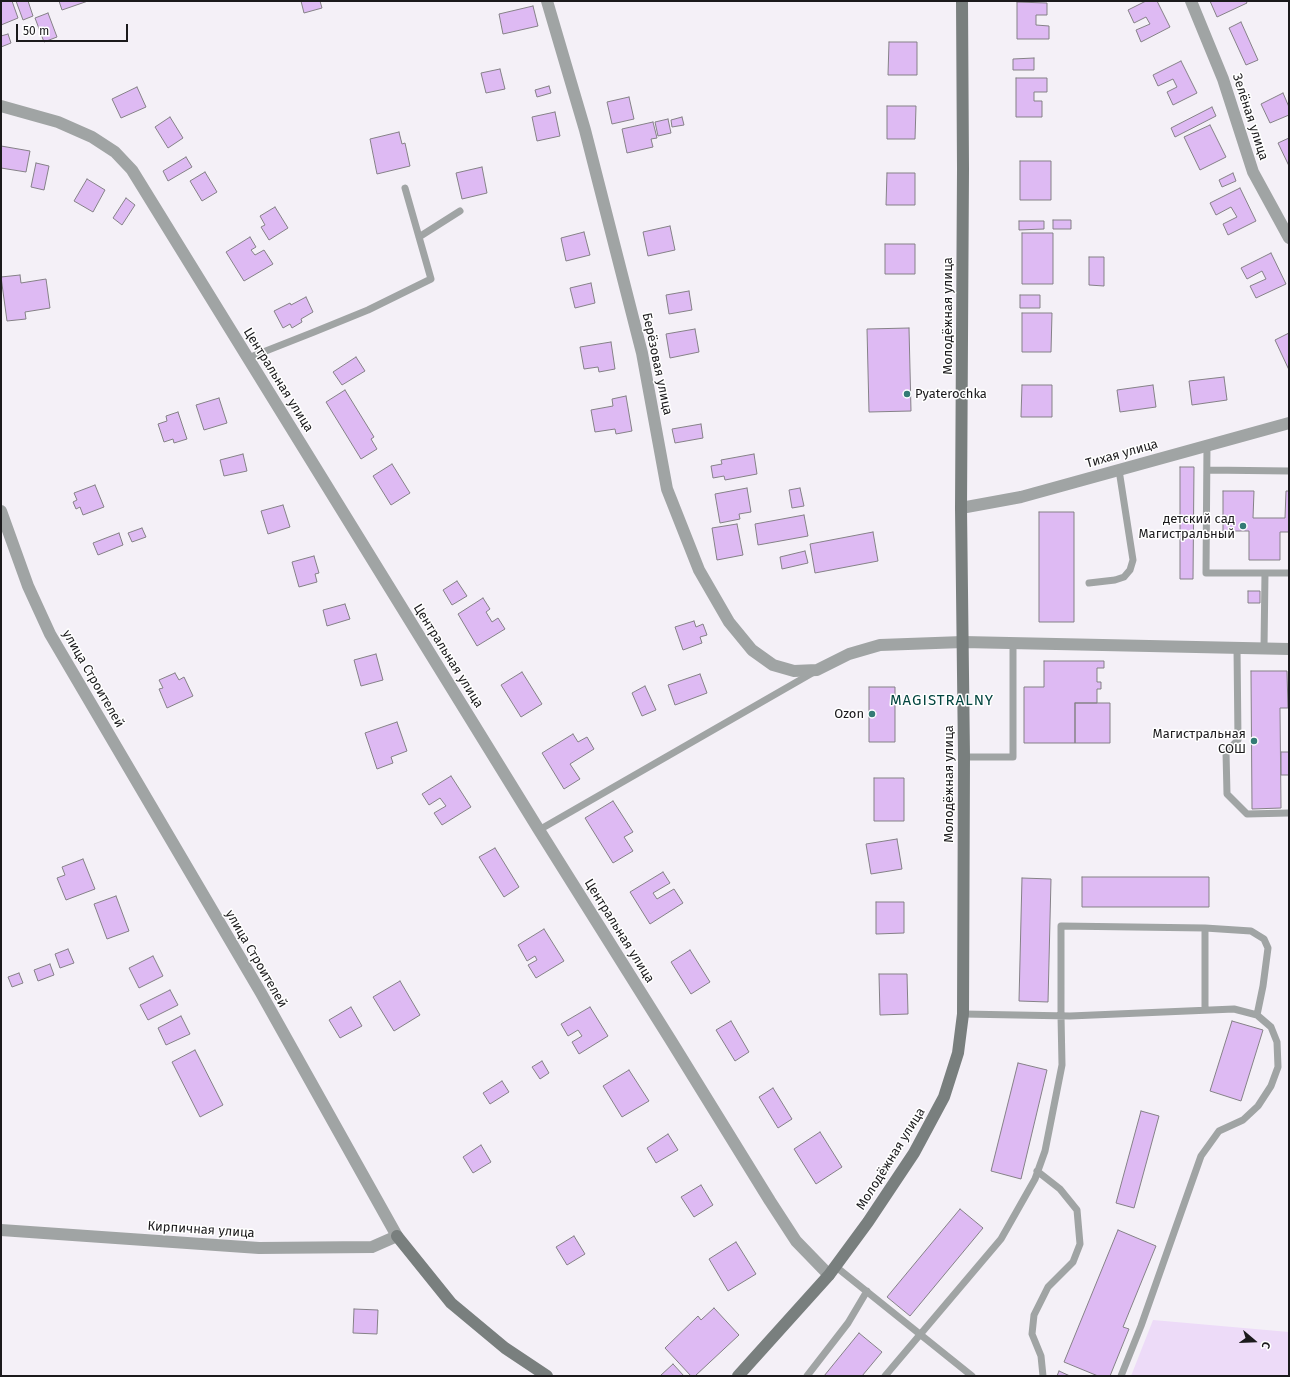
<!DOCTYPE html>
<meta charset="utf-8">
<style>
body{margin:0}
#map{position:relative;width:1290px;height:1377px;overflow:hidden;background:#f4f0f7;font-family:"Fira Sans",sans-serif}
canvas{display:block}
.frame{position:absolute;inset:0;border:2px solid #1b1a1c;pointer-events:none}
.north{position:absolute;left:1234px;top:1321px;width:40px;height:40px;-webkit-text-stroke:3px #fff;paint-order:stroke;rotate:109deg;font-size:11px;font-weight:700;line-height:16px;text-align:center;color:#1b1a1c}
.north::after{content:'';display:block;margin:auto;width:14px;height:18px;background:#1b1a1c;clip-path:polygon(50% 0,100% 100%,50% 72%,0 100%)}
.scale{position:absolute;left:16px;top:24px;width:112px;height:18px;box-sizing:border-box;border:2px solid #1b1a1c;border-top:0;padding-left:5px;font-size:12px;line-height:14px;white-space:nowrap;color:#1b1a1c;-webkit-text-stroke:3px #fff;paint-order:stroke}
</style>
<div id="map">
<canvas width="1290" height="1377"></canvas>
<div class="frame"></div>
<div class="north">С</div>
<div class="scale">50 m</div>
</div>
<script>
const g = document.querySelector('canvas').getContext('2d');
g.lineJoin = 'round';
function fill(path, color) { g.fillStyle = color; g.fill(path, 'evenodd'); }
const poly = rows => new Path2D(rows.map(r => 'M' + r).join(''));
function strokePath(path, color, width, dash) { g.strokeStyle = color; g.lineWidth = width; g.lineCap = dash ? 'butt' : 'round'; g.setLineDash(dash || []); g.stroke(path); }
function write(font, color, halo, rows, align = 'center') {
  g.font = font + ' "Fira Sans",sans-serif'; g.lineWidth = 3; g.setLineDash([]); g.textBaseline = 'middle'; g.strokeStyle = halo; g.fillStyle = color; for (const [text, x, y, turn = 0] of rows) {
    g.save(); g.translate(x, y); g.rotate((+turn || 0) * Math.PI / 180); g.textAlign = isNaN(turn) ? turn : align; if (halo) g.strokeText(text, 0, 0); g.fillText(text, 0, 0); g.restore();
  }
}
const green = poly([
 [1153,1320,1289,1332,1289,1376,1131,1376]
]);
const building = poly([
 [1,1,12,1,18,18,1,25,1,1],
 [16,1,28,1,33,16,23,20,16,1],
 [59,1,88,1,62,10,59,1],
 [301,1,320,1,322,8,304,13,301,1],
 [1146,1,1157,1,1170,27,1141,42,1136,30,1150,24,1146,17,1134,23,1128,10,1146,1],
 [1210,1,1246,1,1247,3,1217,17,1210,1],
 [1017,2,1047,3,1047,15,1036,15,1036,25,1049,26,1049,39,1017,39,1017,2],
 [533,6,538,26,503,34,499,14,533,6],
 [48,13,57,37,44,42,35,18,48,13],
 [1241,22,1258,60,1246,65,1229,28,1241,22],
 [8,34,11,43,1,47,1,36,8,34],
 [889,42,917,42,917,75,888,75,889,42],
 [1034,58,1034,70,1013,70,1013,59,1034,58],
 [1181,61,1197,93,1173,105,1167,92,1177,87,1173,79,1158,86,1153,75,1181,61],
 [500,69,505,89,486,93,481,73,500,69],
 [1016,78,1047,78,1047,92,1034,92,1034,101,1042,101,1042,117,1016,117,1016,78],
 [549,86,551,93,537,97,535,90,549,86],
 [137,87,146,107,121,118,112,99,137,87],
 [1283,93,1289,107,1289,115,1270,123,1261,104,1283,93],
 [629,97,634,119,612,124,607,102,629,97],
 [887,106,916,106,915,139,887,139,887,106],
 [1212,107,1216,116,1175,137,1171,128,1212,107],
 [555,112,560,136,537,141,532,117,555,112],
 [170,117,183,138,168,148,155,127,170,117],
 [682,117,684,125,672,127,671,120,682,117],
 [668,119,671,133,658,136,655,122,668,119],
 [653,122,657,138,651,139,653,147,627,153,622,129,653,122],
 [1210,125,1226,157,1200,170,1184,137,1210,125],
 [399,132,402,144,405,143,410,166,377,174,370,139,399,132],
 [1289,138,1289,166,1278,143,1289,138],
 [1,146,30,151,26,172,1,168,1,146],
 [186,157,192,167,168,181,163,171,186,157],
 [1020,161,1051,161,1051,200,1020,200,1020,161],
 [36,163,49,166,44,190,31,187,36,163],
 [482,167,487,193,462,199,456,173,482,167],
 [205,172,217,192,202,201,190,181,205,172],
 [887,173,915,173,915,205,886,205,887,173],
 [1233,173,1236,181,1222,187,1219,180,1233,173],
 [87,179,105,190,93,212,74,201,87,179],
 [1240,188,1256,221,1228,235,1223,224,1237,217,1231,207,1216,215,1210,203,1240,188],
 [126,198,135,205,122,225,113,218,126,198],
 [275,207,288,228,269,240,261,227,265,225,260,216,275,207],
 [1053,220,1071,220,1071,229,1053,229,1053,220],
 [1019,221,1044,221,1044,229,1019,230,1019,221],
 [670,226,675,250,648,256,643,232,670,226],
 [584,232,590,255,566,261,561,238,584,232],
 [1022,233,1053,233,1053,284,1022,284,1022,233],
 [250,237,256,247,251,250,255,255,264,250,273,264,244,281,226,252,250,237],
 [885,244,915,244,915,274,885,274,885,244],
 [1271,253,1286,284,1256,298,1250,286,1266,279,1262,271,1247,279,1241,268,1271,253],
 [1089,257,1104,257,1104,286,1089,285,1089,257],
 [20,275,21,283,46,279,50,308,25,312,26,319,7,321,1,277,20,275],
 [591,283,595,303,575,308,570,288,591,283],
 [689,291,692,310,669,314,666,295,689,291],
 [1020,295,1040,295,1040,308,1020,308,1020,295],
 [306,297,313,312,301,319,302,322,292,328,290,324,283,328,274,311,290,303,291,305,306,297],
 [1022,313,1052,313,1051,352,1022,352,1022,313],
 [909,328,911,411,869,412,867,329,909,328],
 [695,329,699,352,670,358,666,334,695,329],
 [1289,333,1289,370,1275,340,1289,333],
 [611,342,615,369,599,372,598,367,584,369,580,347,611,342],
 [356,357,365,371,342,385,333,372,356,357],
 [1224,377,1227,400,1192,405,1189,381,1224,377],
 [1022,385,1052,385,1052,417,1021,417,1022,385],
 [1153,385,1156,407,1120,412,1117,390,1153,385],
 [345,390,374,437,371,439,377,449,361,459,326,402,345,390],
 [626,396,632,431,616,434,615,429,595,432,591,410,613,406,612,399,626,396],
 [219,398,227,423,204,430,196,405,219,398],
 [178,412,187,439,174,443,173,439,164,442,158,424,167,421,166,416,178,412],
 [701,424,703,438,675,443,672,429,701,424],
 [243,454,247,471,224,476,220,460,243,454],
 [754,454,757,474,725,480,724,476,713,478,711,466,722,464,721,460,754,454],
 [392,464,410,493,391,505,373,476,392,464],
 [1180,467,1194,467,1193,579,1180,579,1180,467],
 [95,485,104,507,83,515,80,507,76,509,73,502,77,500,74,493,95,485],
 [747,488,751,512,739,514,740,519,720,523,715,494,747,488],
 [800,488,804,506,792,508,789,490,800,488],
 [1223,491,1254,491,1253,518,1285,518,1286,491,1289,491,1289,532,1280,532,1280,560,1249,560,1249,531,1223,531,1223,491],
 [283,505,290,527,268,534,261,511,283,505],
 [1039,512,1074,512,1074,622,1039,622,1039,512],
 [804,515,808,536,758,545,755,524,804,515],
 [737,524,743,555,717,560,712,528,737,524],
 [142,528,146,537,132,542,128,533,142,528],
 [873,532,878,561,815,573,810,544,873,532],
 [119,533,123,545,98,555,93,543,119,533],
 [805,551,808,563,782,569,780,557,805,551],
 [314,556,319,573,315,574,317,582,299,587,292,562,314,556],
 [457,581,467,596,452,605,443,590,457,581],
 [1248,591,1260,591,1260,603,1248,603,1248,591],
 [483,598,490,609,486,612,492,622,498,618,505,629,477,646,458,614,483,598],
 [345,604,350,619,327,626,323,610,345,604],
 [694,621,696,627,703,624,707,635,700,637,702,643,683,650,675,627,694,621],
 [376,654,383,680,361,686,354,660,376,654],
 [1044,661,1104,661,1104,668,1097,668,1097,682,1101,682,1101,689,1097,689,1097,703,1075,703,1075,743,1024,743,1024,687,1044,687,1044,661],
 [1251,671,1287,671,1288,708,1280,708,1281,808,1252,809,1251,671],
 [522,672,542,704,521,717,501,685,522,672],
 [175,673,179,680,184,677,193,696,167,708,159,689,163,688,159,680,175,673],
 [700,674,707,693,675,705,668,685,700,674],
 [645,686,656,710,642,716,632,693,645,686],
 [869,687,895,687,895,742,869,742,869,687],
 [1075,703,1110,703,1110,743,1075,743,1075,703],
 [397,722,407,751,391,757,393,763,377,769,365,733,397,722],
 [573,734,578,742,587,737,594,749,570,764,580,779,564,789,542,753,573,734],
 [1281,752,1289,752,1289,775,1281,775,1281,752],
 [451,776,471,807,442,825,434,813,446,806,440,798,429,805,422,794,451,776],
 [874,778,904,778,904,821,874,821,874,778],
 [613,801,633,832,624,837,633,851,613,863,585,818,613,801],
 [897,839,902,869,871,874,866,844,897,839],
 [495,848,519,887,504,897,479,857,495,848],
 [83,859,95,889,66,900,57,878,65,875,62,867,83,859],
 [663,872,670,883,653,893,657,899,674,889,683,903,650,924,630,892,663,872],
 [1082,877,1209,877,1209,907,1082,907,1082,877],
 [1022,878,1051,879,1048,1002,1019,1001,1022,878],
 [116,896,129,931,107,939,94,904,116,896],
 [876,902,904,902,904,933,876,934,876,902],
 [544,929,564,961,536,978,528,965,537,960,535,956,527,961,518,945,544,929],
 [68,949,74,963,60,968,55,954,68,949],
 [690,950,710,982,691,994,671,962,690,950],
 [153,956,163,976,139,988,129,968,153,956],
 [50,964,54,975,38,981,34,970,50,964],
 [19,973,23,983,12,987,8,977,19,973],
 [879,974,907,974,908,1014,880,1015,879,974],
 [400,981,420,1015,394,1031,373,997,400,981],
 [170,990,178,1005,148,1020,140,1005,170,990],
 [351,1007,362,1026,340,1038,329,1020,351,1007],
 [590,1007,608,1036,579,1054,572,1042,582,1036,578,1030,568,1036,561,1024,590,1007],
 [181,1016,190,1034,166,1045,158,1028,181,1016],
 [731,1021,749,1052,735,1061,716,1030,731,1021],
 [1232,1021,1263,1030,1241,1101,1210,1091,1232,1021],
 [195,1050,223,1105,200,1117,172,1062,195,1050],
 [542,1061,549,1073,540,1079,532,1067,542,1061],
 [1018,1063,1047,1070,1021,1179,991,1171,1018,1063],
 [629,1070,649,1101,622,1117,603,1086,629,1070],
 [502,1081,509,1092,490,1104,483,1093,502,1081],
 [773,1088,792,1119,778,1128,759,1097,773,1088],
 [1141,1111,1159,1116,1134,1208,1116,1203,1141,1111],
 [820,1132,842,1167,816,1184,794,1149,820,1132],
 [668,1134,678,1150,656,1163,647,1148,668,1134],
 [481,1145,491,1162,473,1173,463,1157,481,1145],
 [701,1185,713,1205,694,1217,681,1197,701,1185],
 [960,1209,983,1228,910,1316,887,1297,960,1209],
 [1118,1230,1156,1246,1123,1327,1129,1329,1110,1376,1098,1376,1064,1362,1118,1230],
 [574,1236,585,1254,567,1265,556,1247,574,1236],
 [736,1242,756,1274,728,1291,709,1259,736,1242],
 [714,1308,739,1335,695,1376,691,1376,665,1348,698,1316,701,1320,714,1308],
 [354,1309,378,1310,377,1334,353,1333,354,1309],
 [859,1333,882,1352,862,1376,824,1376,859,1333],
 [673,1364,684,1376,660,1376,673,1364],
 [1059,1371,1070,1376,1057,1376,1059,1371]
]);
const lane = poly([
 [419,237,460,211],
 [248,358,314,332,368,310,431,279,405,188],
 [1207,445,1206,573,1289,573],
 [1207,470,1289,471],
 [1089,583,1115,580,1124,577,1130,570,1133,560,1119,470],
 [1237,648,1238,740,1226,752,1227,794,1247,814,1289,813],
 [1264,648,1265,573],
 [964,757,1013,757,1013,643],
 [539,830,814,672],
 [1205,928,1251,931,1264,939,1268,948,1263,986,1257,1015],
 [963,1014,1070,1016,1234,1009,1257,1015,1271,1027,1277,1042,1278,1067,1271,1086,1258,1106,1243,1120,1219,1131,1201,1156,1141,1326,1121,1376],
 [1037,1171,1060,1189,1077,1210,1080,1244,1073,1262,1048,1287,1034,1315,1032,1334,1041,1356,1043,1376],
 [835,1266,972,1376],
 [807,1376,848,1323,867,1291],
 [885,1376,1001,1239,1035,1179,1045,1151,1062,1065,1061,1016,1061,926,1205,928,1205,1010]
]);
const street = poly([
 [547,1,585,130,642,353,667,489,699,570,729,622,752,650,773,665,794,671,817,670,849,654,880,645,963,642,1289,649],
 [1191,1,1223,79,1253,172,1289,238],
 [1,106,58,122,92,137,115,152,132,170,539,830,670,1039,770,1201,796,1241,829,1275],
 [961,508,1021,497,1289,423],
 [1,511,28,586,50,634,261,993,397,1236,372,1247,259,1248,1,1230]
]);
const secondary = poly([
 [397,1236,451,1303,505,1348,547,1376],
 [738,1376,829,1275,868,1222,914,1153,944,1097,958,1053,963,1014,964,757,961,508,963,169,962,1]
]);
const markers = [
 [907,394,4,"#347b75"],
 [1243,526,4,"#347b75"],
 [872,714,4,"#347b75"],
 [1254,741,4,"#347b75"]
];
const streetNames = [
 ["Зелёная улица",1250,117,72],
 ["Молодёжная улица",948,316,-90],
 ["Берёзовая улица",657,364,78],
 ["Центральная улица",278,380,58],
 ["Тихая улица",1122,454,-16],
 ["Центральная улица",448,656,58],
 ["улица Строителей",93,679,60],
 ["Молодёжная улица",949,784,-90],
 ["Центральная улица",619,931,58],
 ["улица Строителей",256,959,60],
 ["Молодёжная улица",891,1159,-58],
 ["Кирпичная улица",201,1230,4]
];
const poiNames = [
 ["Pyaterochka",915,394,"left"],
 ["детский сад",1235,519],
 ["Магистральный",1235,534],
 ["Ozon",864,714],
 ["Магистральная",1246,734],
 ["СОШ",1246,749]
];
const quarterNames = [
 ["MAGISTRALNY",942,701]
];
fill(green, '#eddbf8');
fill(building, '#debaf3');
strokePath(building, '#858187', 1);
strokePath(lane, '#a0a4a4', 7);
strokePath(street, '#a0a4a4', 12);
strokePath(secondary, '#797f7e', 12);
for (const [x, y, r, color] of markers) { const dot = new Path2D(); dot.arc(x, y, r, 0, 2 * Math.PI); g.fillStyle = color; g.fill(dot); strokePath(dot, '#fff', 1.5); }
write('13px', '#1b1a1c', '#fff', streetNames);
write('13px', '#1b1a1c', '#fff', poiNames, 'right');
g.letterSpacing = '1px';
write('15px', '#034540', '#fff', quarterNames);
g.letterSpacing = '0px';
</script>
